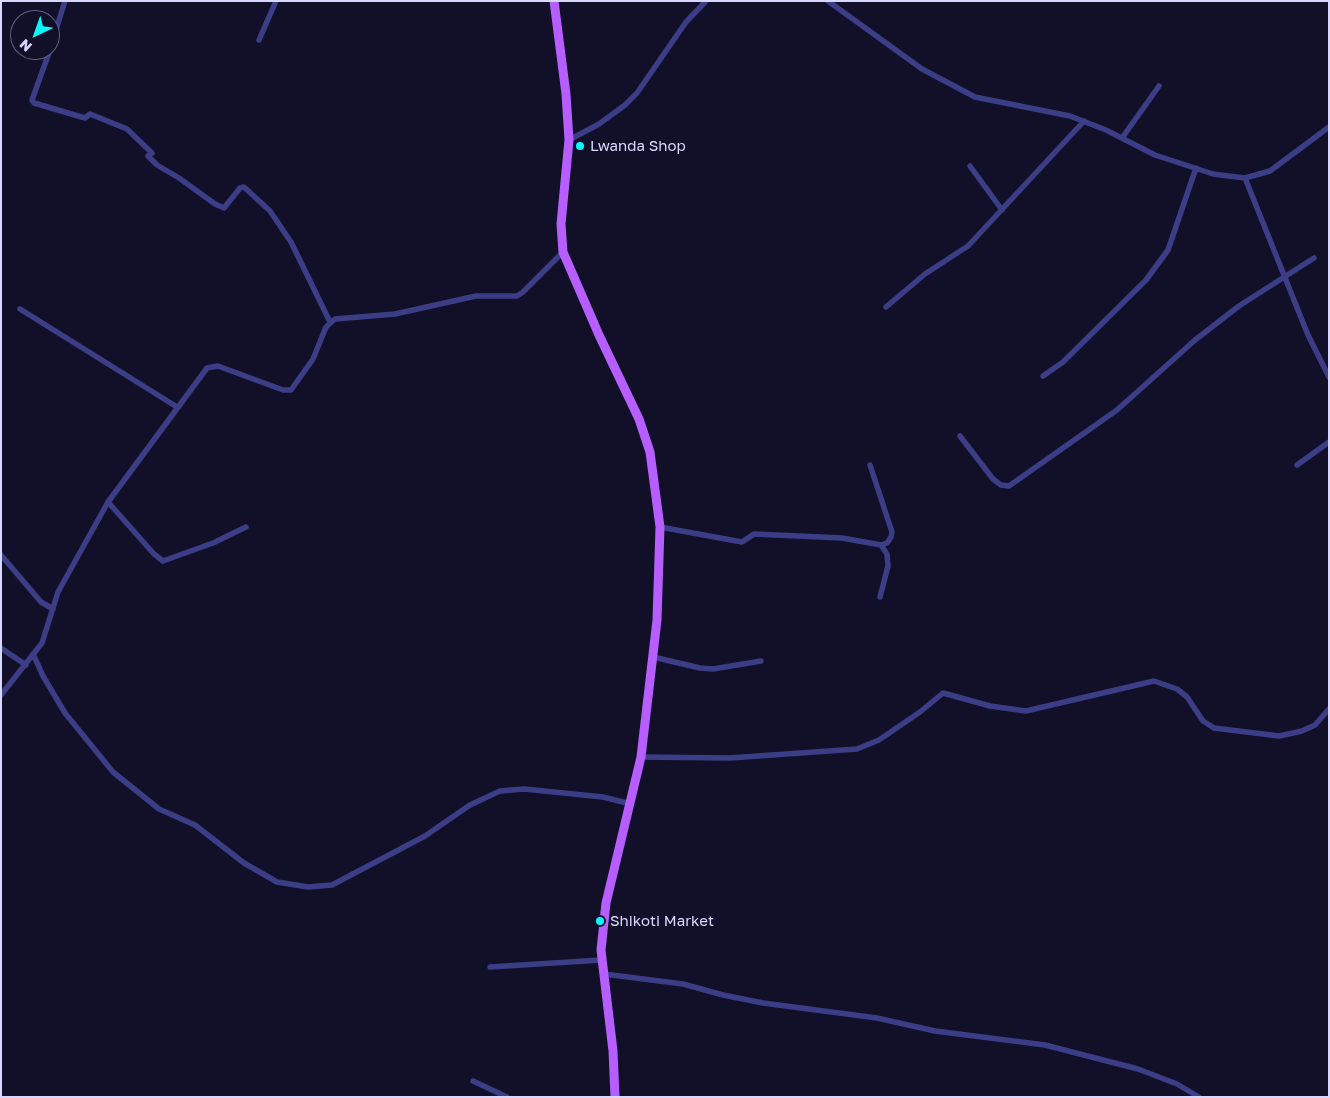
<!DOCTYPE html>
<style>
body{margin:0}
#map{position:relative;width:1330px;height:1098px;overflow:hidden;background:#121028;font-family:"Golos Text",sans-serif}
canvas{display:block}
.frame{position:absolute;inset:0;border:2px solid #d8d7ff;pointer-events:none}
.north{position:absolute;left:10px;top:10px;width:50px;height:50px;box-sizing:border-box;background:#121028;border:1px solid #61607e;border-radius:50%;rotate:222deg;font-size:14px;font-weight:700;line-height:20px;text-align:center;color:#d8d7ff}
.north::after{content:'';display:block;margin:auto;width:18px;height:22px;background:#03faff;clip-path:polygon(50% 0,100% 100%,50% 72%,0 100%)}
</style>
<div id="map">
<canvas width="1330" height="1098"></canvas>
<div class="frame"></div>
<div class="north">N</div>
</div>
<script>
const g = document.querySelector('canvas').getContext('2d');
g.lineJoin = 'round';
const poly = rows => new Path2D(rows.map(r => 'M' + r).join(''));
function strokePath(path, color, width, dash) { g.strokeStyle = color; g.lineWidth = width; g.lineCap = dash ? 'butt' : 'round'; g.setLineDash(dash || []); g.stroke(path); }
function write(font, color, halo, rows, align = 'center') {
  g.font = font + ' "Golos Text",sans-serif'; g.lineWidth = 4.5; g.setLineDash([]); g.textBaseline = 'middle'; g.strokeStyle = halo; g.fillStyle = color; for (const [text, x, y, turn = 0] of rows) {
    g.save(); g.translate(x, y); g.rotate((+turn || 0) * Math.PI / 180); g.textAlign = isNaN(turn) ? turn : align; if (halo) g.strokeText(text, 0, 0); g.fillText(text, 0, 0); g.restore();
  }
}
const minor = poly([
 [828,1,922,69,975,97,1070,116,1106,130,1155,155,1213,174,1245,178,1270,171,1329,127],
 [259,40,276,1],
 [50,49,65,1],
 [50,50,32,100,34,103,85,118,90,114,127,129,152,153,148,156,157,165,179,178,215,204,224,208,240,188,244,187,270,211,291,242,330,322],
 [1122,138,1159,86],
 [569,140,599,124,625,105,637,93,686,22,706,1],
 [970,166,1002,210],
 [1245,178,1308,335,1329,377],
 [886,307,925,274,968,246,1084,121],
 [20,309,177,407],
 [1043,376,1063,362,1146,280,1168,250,1196,168],
 [960,436,993,479,1001,485,1009,486,1117,410,1195,340,1239,306,1314,258],
 [1297,465,1329,442],
 [108,502,154,554,163,561,213,543,246,527],
 [660,527,742,542,754,534,842,538,881,545,887,543,891,537,892,532,870,465],
 [1,555,41,602,53,609],
 [880,597,888,566,887,554,881,545],
 [1,648,26,665],
 [34,656,43,676,65,713,113,772,159,809,195,825,244,863,277,882,308,887,332,885,425,836,470,805,500,791,524,789,603,797,631,804],
 [653,657,700,668,713,669,761,661],
 [1,695,42,643,58,592,108,502,207,368,218,366,283,390,291,390,313,359,326,327,335,319,395,314,476,296,517,296,523,292,563,252],
 [641,757,730,758,857,749,879,740,920,712,943,693,990,706,1026,711,1154,681,1177,689,1187,697,1203,721,1214,728,1279,736,1302,731,1315,725,1329,709],
 [490,967,601,960],
 [604,974,683,984,723,995,763,1003,877,1018,935,1031,1045,1045,1138,1069,1177,1084,1199,1097],
 [473,1081,507,1097]
]);
const primary = poly([
 [554,1,566,94,569,140,561,224,563,252,599,335,639,419,650,452,660,527,657,620,641,757,606,903,601,950,613,1051,615,1097]
]);
const markers = [
 [580,146,5,"#03faff"],
 [600,921,5,"#03faff"]
];
const poiNames = [
 ["Lwanda Shop",590,146],
 ["Shikoti Market",610,921]
];
strokePath(minor, '#3b3e87', 5.5);
strokePath(primary, '#b65eff', 9);
for (const [x, y, r, color] of markers) { const dot = new Path2D(); dot.arc(x, y, r, 0, 2 * Math.PI); g.fillStyle = color; g.fill(dot); strokePath(dot, '#121028', 2); }
write('15px', '#d8d7ff', '#121028', poiNames, 'left');
</script>
